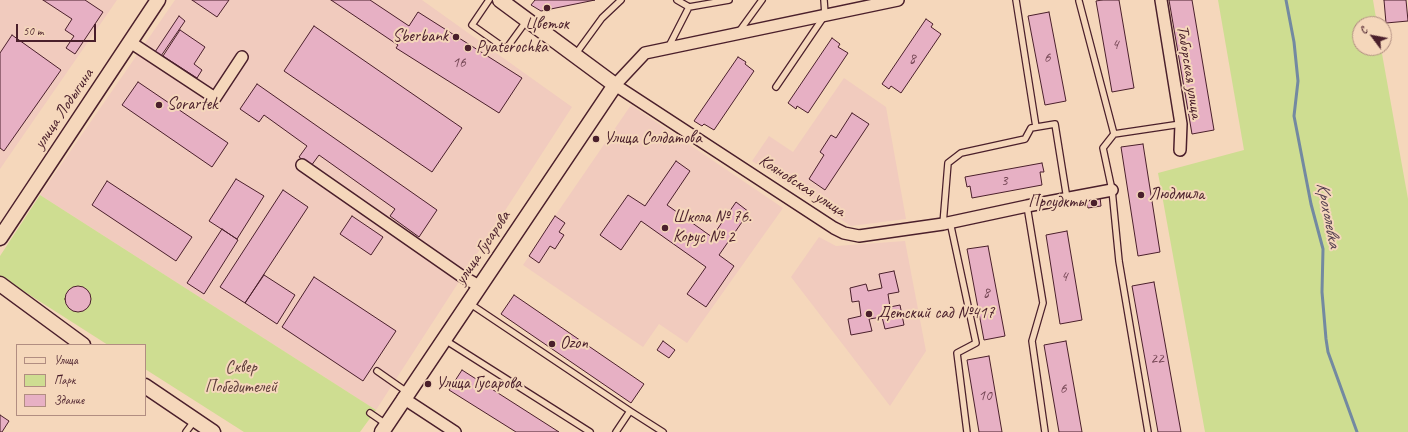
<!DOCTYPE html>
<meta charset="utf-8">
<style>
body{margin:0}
#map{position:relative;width:1408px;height:432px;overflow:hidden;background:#f5d7bb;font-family:Caveat,sans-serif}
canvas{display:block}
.legend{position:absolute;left:16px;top:344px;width:130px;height:72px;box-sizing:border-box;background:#f5d7bb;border:1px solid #b18d81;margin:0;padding:5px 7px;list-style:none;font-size:12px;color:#4a1f2b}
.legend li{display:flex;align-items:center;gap:8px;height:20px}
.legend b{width:20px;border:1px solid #b18d81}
.north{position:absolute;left:1352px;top:16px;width:40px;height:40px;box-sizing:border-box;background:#f5d7bb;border:1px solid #b18d81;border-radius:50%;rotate:302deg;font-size:11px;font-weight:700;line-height:16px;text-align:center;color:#4a1f2b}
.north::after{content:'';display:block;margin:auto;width:14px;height:18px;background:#4a1f2b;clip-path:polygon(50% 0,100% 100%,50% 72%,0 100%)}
.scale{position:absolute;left:16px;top:24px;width:80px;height:18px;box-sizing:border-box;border:2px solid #4a1f2b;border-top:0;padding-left:5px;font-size:12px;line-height:14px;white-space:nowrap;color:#4a1f2b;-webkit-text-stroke:3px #f5d7bb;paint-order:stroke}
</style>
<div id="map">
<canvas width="1408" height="432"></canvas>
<ul class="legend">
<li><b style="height:5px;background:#f5d7bb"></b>Улица</li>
<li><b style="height:11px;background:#cedd91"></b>Парк</li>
<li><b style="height:11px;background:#e7b0c4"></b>Здание</li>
</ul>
<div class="north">С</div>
<div class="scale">50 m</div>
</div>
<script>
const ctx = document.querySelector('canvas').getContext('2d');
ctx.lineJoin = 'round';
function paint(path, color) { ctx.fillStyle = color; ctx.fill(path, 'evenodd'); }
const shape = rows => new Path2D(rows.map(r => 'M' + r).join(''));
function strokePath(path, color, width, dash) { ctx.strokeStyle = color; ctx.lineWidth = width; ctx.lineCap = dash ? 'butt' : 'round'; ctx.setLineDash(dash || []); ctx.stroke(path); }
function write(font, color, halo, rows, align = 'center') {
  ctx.font = font + ' Caveat,sans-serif'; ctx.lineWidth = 4; ctx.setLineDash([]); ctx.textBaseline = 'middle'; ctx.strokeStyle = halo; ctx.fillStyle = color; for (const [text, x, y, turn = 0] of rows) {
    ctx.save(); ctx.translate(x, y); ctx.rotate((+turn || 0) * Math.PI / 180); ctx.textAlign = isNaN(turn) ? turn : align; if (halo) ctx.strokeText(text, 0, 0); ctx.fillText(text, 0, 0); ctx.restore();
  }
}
paint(shape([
 [0,0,117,0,0,169],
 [175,0,422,0,572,107,376,410,40,195],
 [844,78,886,107,906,219,851,226,752,161,769,136,793,152],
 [631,105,783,208,687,343,659,324,643,347,523,265,529,256,539,263,550,246,555,249,564,235,559,232,565,223,555,216],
 [819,237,836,246,905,241,926,351,890,406,791,277]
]), '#f1cbbe');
paint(shape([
 [1218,0,1373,0,1377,24,1360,24,1360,48,1381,48,1408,199,1408,432,1205,432,1158,173,1244,150],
 [40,195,376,410,360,432,244,432,145,369,145,345,108,345,0,276,0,256]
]), '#cedd91');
strokePath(shape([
 [1286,0,1294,42,1298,81,1294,116,1311,204,1323,249,1322,292,1326,339,1328,352,1357,432]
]), '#7389a1', 3);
const building = shape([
 [43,0,85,0,103,12,75,54,66,48,74,36,65,30,72,19,43,0],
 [192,0,229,0,217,17,192,0],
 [331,0,370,0,409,26,418,12,522,78,499,113,396,48,398,45,331,0],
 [535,0,595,0,541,11,531,5,535,0],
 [1102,0,1119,0,1134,88,1112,92,1096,1,1102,0],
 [1169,0,1192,0,1214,130,1192,134,1169,0],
 [1384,0,1406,0,1408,21,1386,23,1384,0],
 [1049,12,1066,101,1045,105,1028,16,1049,12],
 [179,16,185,21,161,56,155,52,179,16],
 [926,19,933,24,931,27,941,34,901,93,891,86,889,89,882,84,926,19],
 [314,26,462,128,432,172,284,71,314,26],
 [180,30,205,47,194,64,202,70,197,78,163,56,180,30],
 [12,35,61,70,4,151,0,148,0,53,12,35],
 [832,38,840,44,838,47,848,53,808,113,797,106,796,109,788,103,832,38],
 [738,57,746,62,745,64,754,71,714,130,704,124,702,126,694,121,738,57],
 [138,82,228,143,212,167,122,105,138,82],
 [257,84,437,210,419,237,390,216,395,209,319,155,311,166,299,157,307,146,264,115,259,122,240,109,257,84],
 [852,113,869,124,825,190,809,179,824,155,820,152,831,135,836,138,852,113],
 [1143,144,1160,252,1138,256,1121,147,1143,144],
 [676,161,690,171,667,205,712,237,736,202,749,212,719,255,734,266,706,307,687,294,706,267,641,221,621,250,600,235,628,195,645,206,676,161],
 [1042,163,1044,172,1040,172,1042,185,972,198,970,186,967,187,965,177,1042,163],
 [236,179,264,196,237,239,209,221,236,179],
 [107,181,192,237,176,261,92,205,107,181],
 [283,190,308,207,245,303,220,287,283,190],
 [1100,197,1101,206,1088,208,1086,200,1100,197],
 [352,216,383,237,371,255,340,234,352,216],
 [555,216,565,223,559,232,564,235,555,249,550,246,539,263,529,256,555,216],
 [222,229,238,240,204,294,187,283,222,229],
 [1067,231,1082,320,1060,324,1046,235,1067,231],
 [988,246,1005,336,984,340,967,249,988,246],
 [894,271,899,292,888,294,890,307,900,305,904,325,885,329,882,317,869,319,872,331,851,335,848,319,861,316,859,301,852,302,850,288,866,284,868,291,882,288,879,274,894,271],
 [264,275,295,295,277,324,245,303,264,275],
 [314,277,396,331,363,381,282,327,314,277],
 [1154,282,1181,432,1158,432,1132,286,1154,282],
 '65 299a13 13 0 1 1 26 0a13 13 0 1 1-26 0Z',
 [514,295,644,384,631,403,501,314,514,295],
 [663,341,675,350,669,358,657,350,663,341],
 [1066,341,1082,432,1059,432,1044,345,1066,341],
 [989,356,1002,432,979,432,967,360,989,356],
 [462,370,559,432,516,432,449,390,462,370],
 [0,415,9,421,2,432,0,432,0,415]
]);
paint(building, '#e7b0c4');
strokePath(building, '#4a1f2b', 1);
const service = shape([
 [489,0,472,25,506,49,527,20],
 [1016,0,1036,127],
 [1079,1,1114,134,1103,148,1112,190,1119,261,1148,432],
 [689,7,729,0],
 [738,33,762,0],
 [668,48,689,7,677,0],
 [575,55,602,18,621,0],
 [776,87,825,15,824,0],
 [1114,134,1181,124],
 [1027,206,1043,303,1032,341,1045,432],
 [950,222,976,343,957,353,967,432],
 [943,224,948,163,961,153,1025,139,1031,128,1055,124,1067,199],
 [469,303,630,411,616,432],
 [445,340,590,432],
 [377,371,407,392],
 [630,411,663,432],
 [370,413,386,424],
 [186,432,195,420]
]);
const minor = shape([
 [898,0,645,53,615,85,834,228,844,233,859,236,943,224,1027,206,1112,190],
 [1161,0,1181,124,1180,150],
 [130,42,215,98,242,57],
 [302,165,460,275,479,286],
 [403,398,455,432]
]);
const tertiary = shape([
 [0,238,158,0],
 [0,284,83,345],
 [145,386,213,432],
 [382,432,615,85,500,0]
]);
strokePath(service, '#4a1f2b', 8);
strokePath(minor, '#4a1f2b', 14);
strokePath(tertiary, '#4a1f2b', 17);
strokePath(service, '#f5d7bb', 5.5);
strokePath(minor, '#f5d7bb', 11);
strokePath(tertiary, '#f5d7bb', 14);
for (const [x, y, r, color] of [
 [547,8,4,"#4a1f2b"],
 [456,37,4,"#4a1f2b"],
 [468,48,4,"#4a1f2b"],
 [159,105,4,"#4a1f2b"],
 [596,139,4,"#4a1f2b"],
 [1141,195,4,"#4a1f2b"],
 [1094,203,4,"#4a1f2b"],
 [665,228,4,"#4a1f2b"],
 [869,314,4,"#4a1f2b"],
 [552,344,4,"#4a1f2b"],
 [428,384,4,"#4a1f2b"]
]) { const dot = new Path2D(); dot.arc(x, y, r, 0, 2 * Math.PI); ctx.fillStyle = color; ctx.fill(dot); strokePath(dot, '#f5d7bb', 1.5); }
write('15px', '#714351', null, [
 ["4",1115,45],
 ["6",1047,58],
 ["8",912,59],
 ["16",459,63],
 ["3",1004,181],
 ["4",1064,277],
 ["8",986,293],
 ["22",1157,359],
 ["6",1063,389],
 ["10",985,396]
]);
write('17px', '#4a1f2b', '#f5d7bb', [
 ["Цветок",547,25,"center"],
 ["Sberbank",448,37,"right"],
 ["Pyaterochka",476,48],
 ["Sorartek",167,105],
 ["Улица Солдатова",604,139],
 ["Людмила",1149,195],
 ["Проудкты",1086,203,"right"],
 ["Школа № 76.",673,218],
 ["Корус № 2",673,238],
 ["Детский сад №417",877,314],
 ["Ozon",560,344],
 ["Улица Гусарова",436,384]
], 'left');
write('17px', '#4a1f2b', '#f5d7bb', [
 ["Таборская улица",1189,72,81],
 ["улица Лодыгина",64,109,-56],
 ["Кояновская улица",802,186,33],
 ["улица Гусарова",483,248,-56]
]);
write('17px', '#5e3c3a', '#f5d7bb', [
 ["Сквер",241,368],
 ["Победителей",241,388]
]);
write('italic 18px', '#584252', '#f5d7bb', [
 ["Крохолевка",1328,215,79]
]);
</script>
